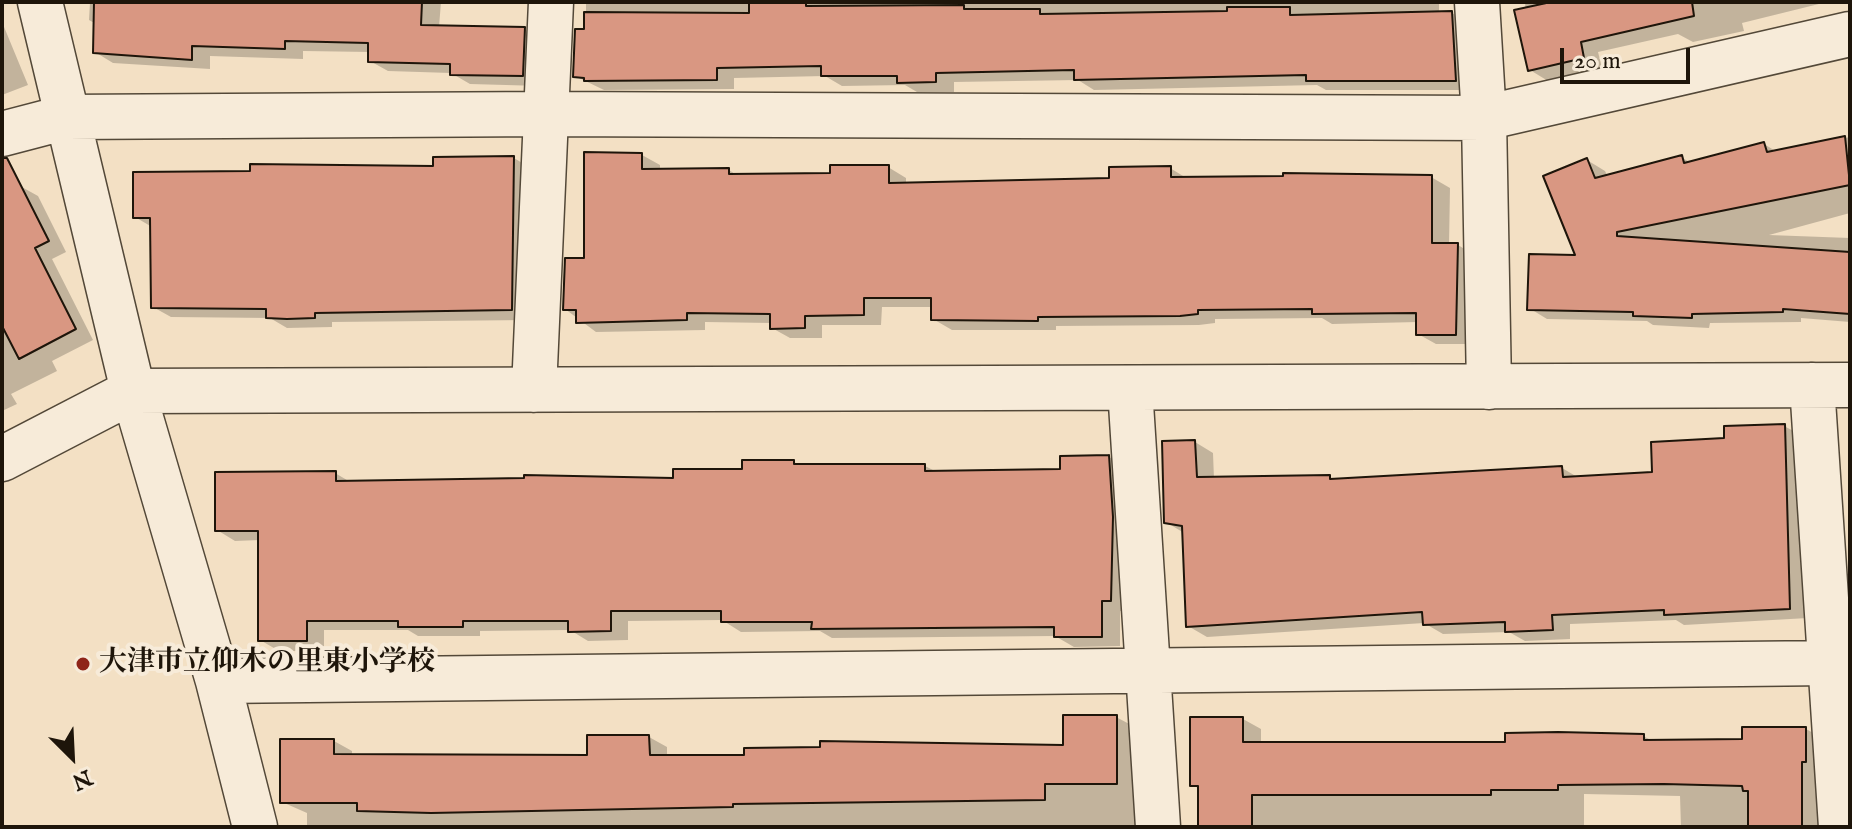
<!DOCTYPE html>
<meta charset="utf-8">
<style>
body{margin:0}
#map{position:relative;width:1852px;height:829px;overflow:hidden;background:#f3e0c4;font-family:"IM FELL English",serif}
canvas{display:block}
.frame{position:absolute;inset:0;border:4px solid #1e150a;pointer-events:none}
.north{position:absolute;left:32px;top:717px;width:80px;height:80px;-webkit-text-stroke:6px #f7ebd9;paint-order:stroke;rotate:156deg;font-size:22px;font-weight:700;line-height:32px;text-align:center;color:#1e150a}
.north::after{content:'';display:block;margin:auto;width:28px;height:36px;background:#1e150a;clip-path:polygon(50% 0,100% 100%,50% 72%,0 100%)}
.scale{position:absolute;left:1560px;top:48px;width:130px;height:36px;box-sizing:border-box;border:4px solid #1e150a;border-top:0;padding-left:10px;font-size:24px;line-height:28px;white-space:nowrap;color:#1e150a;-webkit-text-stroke:6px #f7ebd9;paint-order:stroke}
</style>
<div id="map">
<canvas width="1852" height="829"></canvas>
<div class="frame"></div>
<div class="north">N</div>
<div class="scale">20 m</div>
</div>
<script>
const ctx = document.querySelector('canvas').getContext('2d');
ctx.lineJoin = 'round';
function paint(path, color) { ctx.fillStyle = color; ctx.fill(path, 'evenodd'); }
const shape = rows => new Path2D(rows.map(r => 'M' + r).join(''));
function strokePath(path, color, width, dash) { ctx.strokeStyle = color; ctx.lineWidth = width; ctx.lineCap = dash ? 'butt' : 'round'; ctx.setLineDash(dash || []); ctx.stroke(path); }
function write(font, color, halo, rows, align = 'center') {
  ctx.font = font + ' "IM FELL English","Noto Serif JP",serif'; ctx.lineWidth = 8; ctx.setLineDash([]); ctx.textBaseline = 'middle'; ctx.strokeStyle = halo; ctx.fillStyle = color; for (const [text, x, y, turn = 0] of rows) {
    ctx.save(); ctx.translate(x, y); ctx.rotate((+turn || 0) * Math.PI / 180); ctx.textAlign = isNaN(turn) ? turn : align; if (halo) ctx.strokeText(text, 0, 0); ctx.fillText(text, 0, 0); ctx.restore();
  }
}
paint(shape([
 [90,2,441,2,439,27,524,29,543,40,541,86,470,84,451,73,388,71,370,61,370,52,303,51,303,59,210,56,210,69,113,63,95,52,96,24,89,20],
 [586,2,1439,2,1439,13,1452,13,1470,23,1473,90,1326,90,1317,85,1094,90,1078,80,954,82,954,92,917,92,905,85,842,86,825,76,734,78,734,89,604,90,575,76,586,31],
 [1525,2,1827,2,1742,23,1744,31,1693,42,1678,34,1598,52,1602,68,1548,81,1530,70],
 [2,22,28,85,2,95],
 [1850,137,1850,213,1769,235,1850,238,1850,322,1801,318,1801,322,1710,323,1709,328,1653,325,1647,321,1547,319,1529,308,1578,257,1587,160,1605,171,1608,177,1682,158,1692,163,1764,144,1777,152],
 [642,155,660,165,660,171,729,170,738,176,832,175,888,167,906,178,906,185,1111,180,1170,168,1188,179,1431,177,1450,188,1449,245,1458,245,1476,256,1474,344,1436,344,1418,334,1418,322,1332,324,1322,318,1215,319,1215,323,1199,325,1056,326,1056,330,952,330,933,319,933,307,882,307,881,325,822,325,822,338,790,338,772,328,772,323,705,322,705,330,596,332,565,309,586,260],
 [514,158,532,169,530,320,332,322,332,327,287,328,270,318,171,317,153,307,152,227,135,217,435,168],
 [20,186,38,196,66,252,52,259,93,340,52,361,57,371,11,394,17,404,2,411,2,195],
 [1784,426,1803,436,1808,618,1684,625,1676,620,1570,624,1570,639,1525,641,1509,632,1443,634,1424,623,1207,637,1188,626,1184,533,1166,522,1195,442,1213,453,1214,479,1329,477,1335,481,1562,468,1579,478,1654,474,1727,440],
 [1109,457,1127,468,1128,611,1120,611,1120,646,1074,647,1055,636,832,638,820,631,741,632,722,620,628,621,628,640,588,641,570,630,480,631,480,636,418,636,408,630,324,630,324,651,279,651,260,640,260,540,235,541,217,530,335,473,352,483,675,480,794,462,801,466,925,466,937,472,1062,471],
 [1116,717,1135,727,1135,827,307,827,307,813,282,802,334,741,352,751,352,756,589,757,649,737,667,747,667,757,746,757,1065,747],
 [1243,719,1261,729,1261,744,1507,744,1643,736,1653,741,1744,741,1806,729,1824,739,1819,827,1681,827,1680,796,1584,794,1584,827,1200,827,1200,789,1192,785]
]), '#0003');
const building = shape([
 [94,2,422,2,421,25,525,27,523,76,450,75,450,64,368,62,368,43,285,41,285,49,192,46,192,60,93,53,94,2],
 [749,2,806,2,806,6,964,5,964,9,1040,9,1040,14,1227,11,1227,7,1290,7,1290,15,1452,11,1456,81,1306,81,1306,75,1074,80,1074,70,936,73,936,82,897,83,897,76,821,76,821,66,717,68,717,80,584,81,584,78,573,77,575,29,584,29,584,12,749,13,749,2],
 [1551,2,1692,2,1694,16,1581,42,1584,58,1528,71,1514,10,1551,2],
 [1845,136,1850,185,1617,232,1617,236,1850,252,1850,314,1783,309,1783,312,1692,314,1692,318,1633,316,1633,312,1527,310,1529,254,1575,255,1543,176,1587,158,1595,178,1682,155,1684,163,1764,142,1767,152,1845,136],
 [584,152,642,153,642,169,729,168,729,174,830,173,830,165,889,165,889,183,1109,178,1109,167,1171,166,1171,177,1283,176,1283,173,1432,175,1432,243,1458,243,1456,335,1416,335,1416,313,1312,314,1312,309,1198,310,1198,314,1180,316,1038,317,1038,321,931,320,931,298,864,298,864,315,805,316,805,328,770,329,770,314,687,313,687,320,576,323,576,310,563,310,565,258,584,258,584,152],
 [514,156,512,310,315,313,315,318,287,319,266,318,266,309,151,308,150,218,133,218,133,172,250,171,250,164,433,166,433,157,514,156],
 [2,158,7,158,49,241,35,248,76,329,19,359,2,326,2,158],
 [1785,424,1790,609,1664,615,1664,610,1552,615,1553,630,1505,632,1505,622,1423,625,1422,612,1186,627,1182,526,1164,523,1162,441,1195,440,1197,477,1330,475,1330,479,1562,466,1563,477,1652,472,1651,442,1724,438,1724,426,1785,424],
 [1109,455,1113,517,1111,601,1102,601,1102,637,1054,637,1054,627,811,629,812,622,721,622,721,611,611,611,611,631,568,632,568,621,463,621,463,627,398,627,398,621,307,621,307,641,258,641,258,531,215,531,215,472,336,471,336,481,524,478,524,475,673,478,673,469,742,469,742,460,794,460,794,464,925,464,925,471,1060,469,1060,456,1109,455],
 [1063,715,1117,715,1117,784,1045,784,1045,800,733,804,733,807,431,813,357,811,357,803,280,803,280,739,334,739,334,754,587,755,587,735,649,735,650,755,744,755,744,748,820,747,820,741,1063,745,1063,715],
 [1190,717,1243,717,1243,742,1505,742,1505,733,1558,732,1644,734,1644,740,1742,739,1742,727,1806,727,1806,762,1802,762,1802,827,1748,827,1748,791,1743,791,1742,786,1664,784,1558,785,1558,790,1491,790,1491,795,1252,795,1252,827,1198,827,1198,786,1190,786,1190,717]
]);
paint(building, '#d99782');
strokePath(building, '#1e150a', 2);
const street = shape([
 [40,2,133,391,218,681,255,827],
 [1477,2,1484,118,1489,387],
 [2,134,67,117,546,114,1484,118,1850,34],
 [1812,385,1841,827],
 [1130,388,1158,827],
 [534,390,551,2],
 [2,459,133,391,1850,385],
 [218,681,1830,663]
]);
strokePath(street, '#534838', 47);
strokePath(street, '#f7ebd9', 44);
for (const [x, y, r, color] of [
 [83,664,8,"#8f2418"]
]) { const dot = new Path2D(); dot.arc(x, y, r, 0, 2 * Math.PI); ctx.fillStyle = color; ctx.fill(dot); strokePath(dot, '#f7ebd9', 3); }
write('bold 28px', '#1e150a', '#f7ebd9', [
 ["大津市立仰木の里東小学校",99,664]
], 'left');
</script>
